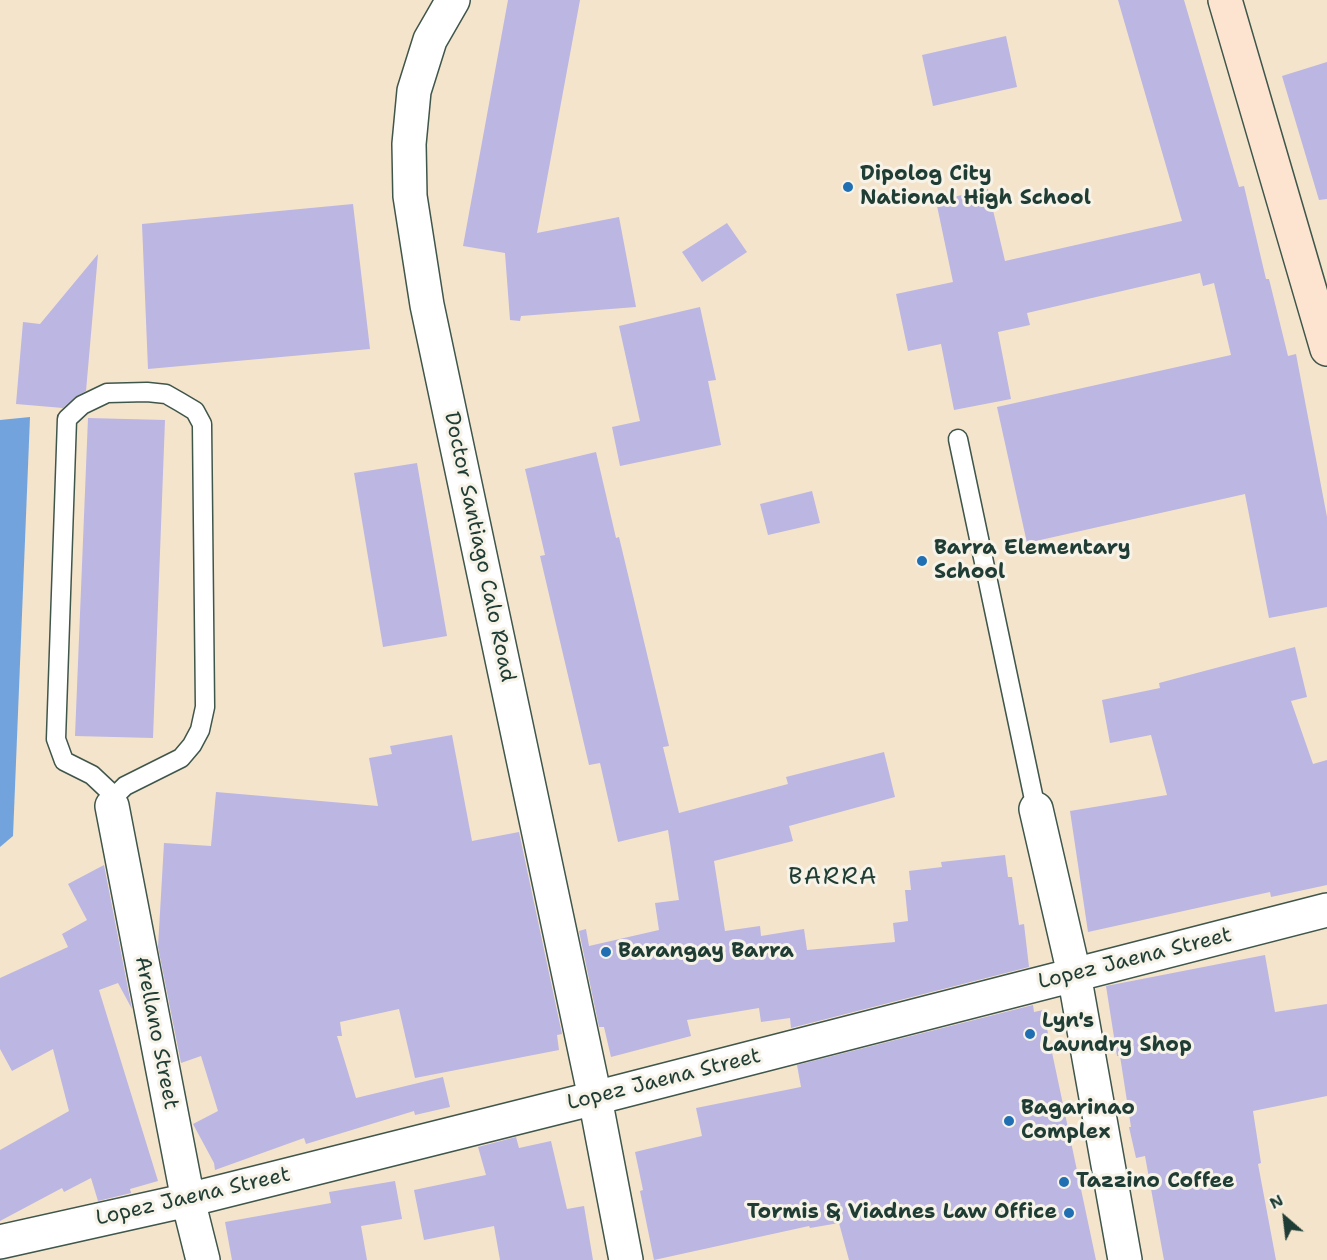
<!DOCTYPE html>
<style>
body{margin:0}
#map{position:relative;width:1327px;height:1260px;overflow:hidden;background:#f4e4cc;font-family:"Shantell Sans",sans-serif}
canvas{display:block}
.north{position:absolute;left:1255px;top:1188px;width:60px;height:60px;-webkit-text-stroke:4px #f7f3e8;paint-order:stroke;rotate:332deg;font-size:16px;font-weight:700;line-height:24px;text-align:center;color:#1f3d34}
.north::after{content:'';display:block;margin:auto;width:21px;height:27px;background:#1f3d34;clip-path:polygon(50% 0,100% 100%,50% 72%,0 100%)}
</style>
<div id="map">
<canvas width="1327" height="1260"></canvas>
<div class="north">N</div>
</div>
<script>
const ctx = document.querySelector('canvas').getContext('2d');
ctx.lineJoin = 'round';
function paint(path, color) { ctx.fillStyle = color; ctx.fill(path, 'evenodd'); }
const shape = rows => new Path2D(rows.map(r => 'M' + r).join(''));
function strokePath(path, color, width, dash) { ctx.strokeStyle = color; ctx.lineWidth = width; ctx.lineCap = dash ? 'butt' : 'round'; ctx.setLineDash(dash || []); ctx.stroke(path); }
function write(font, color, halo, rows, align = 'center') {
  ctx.font = font + ' "Shantell Sans",sans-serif'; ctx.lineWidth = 6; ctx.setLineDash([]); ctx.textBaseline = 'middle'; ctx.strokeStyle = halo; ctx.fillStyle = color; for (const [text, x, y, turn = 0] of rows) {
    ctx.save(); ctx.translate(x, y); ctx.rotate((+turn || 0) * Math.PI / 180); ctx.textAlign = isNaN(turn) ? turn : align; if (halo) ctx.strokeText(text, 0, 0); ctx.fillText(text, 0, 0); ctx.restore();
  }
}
paint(shape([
 [30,417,13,836,0,847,0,420]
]), '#73a3dd');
paint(shape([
 [508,0,580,0,537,233,619,217,636,307,521,316,520,321,510,320,505,253,463,246],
 [1118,0,1184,0,1239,187,1244,186,1266,279,1269,279,1288,356,1296,354,1327,517,1327,607,1269,618,1245,494,1027,543,997,407,1231,355,1214,283,1203,286,1200,273,1027,313,1030,325,998,332,1011,399,954,410,941,344,908,351,896,294,953,282,936,201,988,189,1005,261,1182,221],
 [1006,36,1017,87,933,106,922,55],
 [1327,62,1327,199,1319,200,1282,76],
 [353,204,370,349,148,369,142,224],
 [727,223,747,252,702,282,682,252],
 [98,254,86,391,75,397,63,408,16,404,23,322,40,324],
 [700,307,716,380,708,381,721,445,620,466,612,427,640,421,619,326],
 [88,418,165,420,153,738,75,736],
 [596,452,616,538,619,537,669,746,663,747,679,813,788,784,786,777,884,752,895,797,789,826,793,841,714,861,725,931,760,926,761,936,804,929,807,950,895,942,893,923,908,921,905,890,911,890,909,871,942,867,941,862,1005,855,1008,877,1012,877,1019,925,1024,924,1029,967,791,1028,790,1018,761,1022,759,1008,687,1020,691,1036,611,1057,604,1027,599,1027,579,931,586,929,589,946,659,930,655,903,679,900,668,830,618,842,600,763,589,765,540,556,545,555,525,469],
 [417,463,447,636,383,647,354,473],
 [812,491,820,523,768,535,760,504],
 [1295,647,1307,697,1291,701,1313,764,1327,760,1327,885,1271,897,1270,892,1088,932,1070,811,1167,795,1151,735,1110,743,1102,700,1160,688,1159,683],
 [452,735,472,841,519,832,562,1034,557,1035,559,1050,415,1078,399,1009,340,1022,342,1036,337,1036,356,1098,443,1077,450,1107,415,1115,414,1111,306,1144,304,1138,215,1170,214,1163,193,1124,218,1111,201,1056,181,1063,158,947,164,843,211,846,216,792,378,806,369,758,392,754,390,746],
 [104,865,132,1009,118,983,99,990,158,1181,130,1189,131,1193,98,1201,91,1178,64,1192,62,1188,0,1221,0,1150,69,1111,53,1049,12,1071,0,1049,0,978,68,947,62,934,87,920,68,884],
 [1265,955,1275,1012,1327,1004,1327,1096,1253,1111,1261,1163,1258,1164,1276,1260,1164,1260,1145,1156,1136,1158,1129,1127,1131,1127,1120,1056,1117,1056,1106,986],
 [1033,1005,1034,1012,1043,1010,1096,1260,849,1260,839,1223,810,1228,809,1226,654,1260,640,1191,643,1190,635,1152,702,1136,696,1108,801,1087,797,1065],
 [516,1137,519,1148,551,1141,567,1209,584,1206,593,1260,500,1260,494,1226,424,1240,414,1190,486,1175,478,1147],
 [395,1181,402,1219,361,1226,367,1260,232,1260,225,1222,331,1203,329,1192]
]), '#bcb6e2');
const service = shape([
 [147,392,166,394,180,402,195,411,202,424,205,707,200,730,192,745,181,758,125,786,116,795,112,806,109,791,92,775,64,761,56,739,67,419,82,405,107,393,147,392],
 [958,439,1036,809]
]);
const minor = shape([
 [453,0,430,40,414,91,409,144,410,196,427,305,595,1098,626,1260],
 [112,806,188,1200,203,1260],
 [1036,809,1074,974,1125,1260],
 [0,1242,188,1200,595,1098,1327,910]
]);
const secondary = shape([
 [1225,0,1327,349]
]);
strokePath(service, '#3f564b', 21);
strokePath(minor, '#3f564b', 36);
strokePath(secondary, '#3f564b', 36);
strokePath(service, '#fff', 18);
strokePath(minor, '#fff', 33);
strokePath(secondary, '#fde4d0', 33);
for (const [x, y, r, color] of [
 [848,187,6,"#1f6fb2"],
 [922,561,6,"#1f6fb2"],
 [606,952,6,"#1f6fb2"],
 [1030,1034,6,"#1f6fb2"],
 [1009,1121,6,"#1f6fb2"],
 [1064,1182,6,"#1f6fb2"],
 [1069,1213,6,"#1f6fb2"]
]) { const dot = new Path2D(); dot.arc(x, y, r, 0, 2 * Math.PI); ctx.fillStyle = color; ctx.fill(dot); strokePath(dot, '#f7f3e8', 2); }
write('bold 21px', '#1f3d34', '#f7f3e8', [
 ["Dipolog City",860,175],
 ["National High School",860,199],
 ["Barra Elementary",934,549],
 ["School",934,573],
 ["Barangay Barra",618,952],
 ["Lyn's",1042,1022],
 ["Laundry Shop",1042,1046],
 ["Bagarinao",1021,1109],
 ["Complex",1021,1133],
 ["Tazzino Coffee",1076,1182],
 ["Tormis & Viadnes Law Office",1057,1213,"right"]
], 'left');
write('21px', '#1f3d34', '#f7f3e8', [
 ["Doctor Santiago Calo Road",479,547,78],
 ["Lopez Jaena Street",1135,959,-14],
 ["Arellano Street",156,1033,79],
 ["Lopez Jaena Street",664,1080,-14],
 ["Lopez Jaena Street",193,1197,-13]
]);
ctx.letterSpacing = '1.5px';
write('24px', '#1f3d34', '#f7f3e8', [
 ["BARRA",833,878]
]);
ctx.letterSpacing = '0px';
</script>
